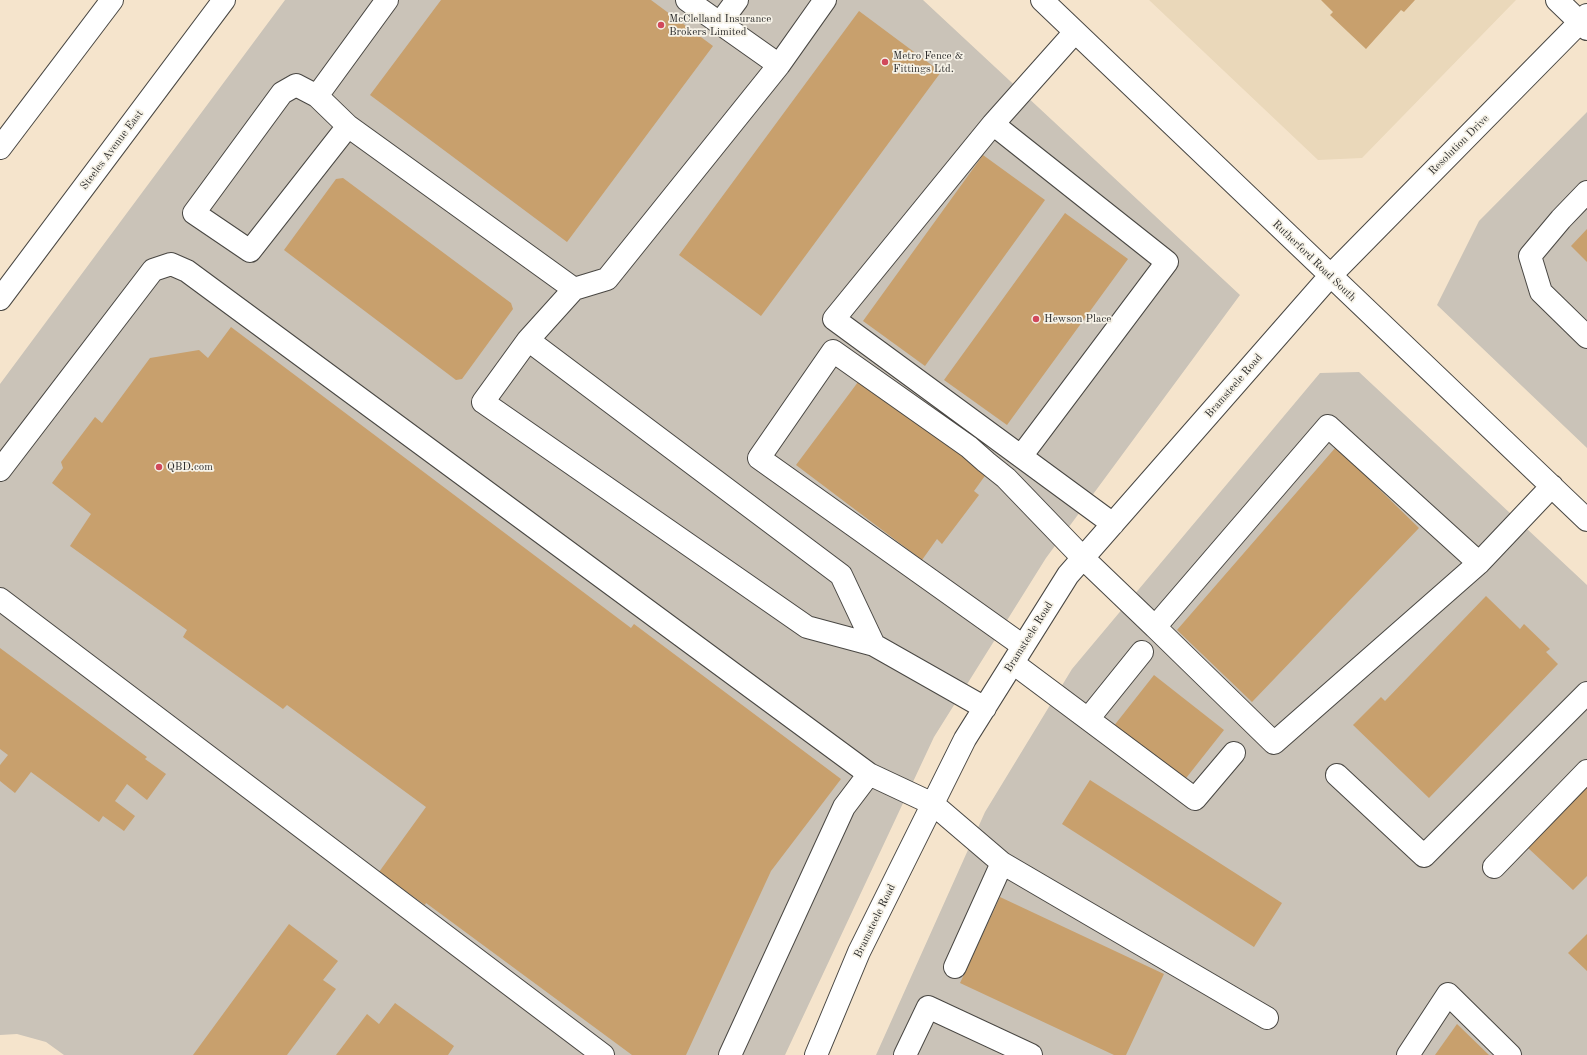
<!DOCTYPE html>
<style>
body{margin:0}
canvas{display:block;background:#f5e4cc}
</style>
<canvas width="1587" height="1055"></canvas>
<script>
const ctx = document.querySelector('canvas').getContext('2d');
ctx.lineJoin = 'round';
function paint(path, color) { ctx.fillStyle = color; ctx.fill(path, 'evenodd'); }
const shape = rows => new Path2D(rows.map(r => 'M' + r).join(''));
function strokePath(path, color, width, dash) { ctx.strokeStyle = color; ctx.lineWidth = width; ctx.lineCap = dash ? 'butt' : 'round'; ctx.setLineDash(dash || []); ctx.stroke(path); }
function write(font, color, halo, rows, align = 'center') {
  ctx.font = font + ' "Old Standard TT",serif'; ctx.lineWidth = 3.5; ctx.setLineDash([]); ctx.textBaseline = 'middle'; ctx.strokeStyle = halo; ctx.fillStyle = color; for (const [text, x, y, turn = 0] of rows) {
    ctx.save(); ctx.translate(x, y); ctx.rotate((+turn || 0) * Math.PI / 180); ctx.textAlign = isNaN(turn) ? turn : align; if (halo) ctx.strokeText(text, 0, 0); ctx.fillText(text, 0, 0); ctx.restore();
  }
}
paint(shape([
 [1149,0,1516,0,1362,158,1318,160]
]), '#ead8ba');
paint(shape([
 [285,0,923,0,1240,295,1046,558,934,737,785,1055,64,1055,46,1042,17,1034,0,1035,0,384],
 [1587,112,1587,448,1437,305,1479,221],
 [1359,372,1587,585,1587,1055,876,1055,985,812,1072,669,1320,373]
]), '#cac3b8');
paint(shape([
 [441,0,651,0,713,46,567,242,370,95],
 [1321,0,1415,0,1404,12,1401,10,1366,49,1330,15,1333,12],
 [859,11,941,72,761,316,679,255],
 [983,155,1045,200,925,366,863,321],
 [343,178,511,303,513,309,462,379,456,380,284,250,336,179],
 [1065,213,1128,259,1007,425,944,380],
 [1587,229,1587,262,1571,246],
 [231,327,631,628,634,624,841,779,771,871,686,1055,632,1055,426,903,425,905,379,872,426,807,287,705,283,709,183,637,187,630,70,546,91,514,52,483,63,468,61,462,95,417,102,423,150,358,199,350,208,358],
 [861,378,987,473,974,491,979,495,942,544,937,539,922,560,796,465],
 [1336,447,1419,528,1252,702,1177,630],
 [1486,596,1520,629,1524,624,1550,649,1546,652,1558,664,1429,798,1353,725,1381,697,1385,701],
 [0,648,147,757,145,759,166,774,147,800,127,784,115,801,135,816,124,831,103,816,99,822,31,772,15,793,0,781,0,765,8,755,0,749],
 [1154,675,1224,730,1183,782,1113,727],
 [1090,780,1282,903,1254,947,1062,824],
 [1587,783,1587,876,1573,890,1527,847],
 [1000,897,1164,974,1126,1055,1114,1055,960,983],
 [289,924,338,961,323,980,336,989,287,1055,193,1055],
 [1587,934,1587,971,1568,953],
 [395,1003,454,1046,448,1055,336,1055,367,1014,379,1024],
 [1457,1024,1489,1055,1435,1055]
]), '#c8a06d');
const minor = shape([
 [687,0,779,65],
 [1042,0,1587,520],
 [1557,0,1587,29],
 [720,23,737,0],
 [1075,32,993,124,834,319,1113,524],
 [317,96,348,126,574,289,607,279,779,65,825,0],
 [993,124,1167,262,1022,455],
 [348,126,250,251,194,213,282,93,296,85,317,96,387,0],
 [1587,192,1561,219,1530,256,1541,292,1587,337],
 [574,289,528,340,483,402,807,627,874,645,985,708],
 [528,340,841,575,874,645],
 [0,470,153,270,171,264,187,271,869,774,933,804,1002,863,1267,1018],
 [1479,563,1328,426,1155,627,1274,743,1479,563,1552,486],
 [0,599,603,1055],
 [1023,646,759,458,833,351,969,447,986,462,1006,478,1083,558,1155,627],
 [1013,663,1195,799,1234,753],
 [1088,719,1142,652],
 [1337,775,1424,856,1587,693],
 [1494,867,1587,771],
 [955,967,1002,863],
 [730,1055,844,807,869,774],
 [816,1055,859,952,965,739,1068,575,1330,276,1587,15],
 [905,1055,928,1007,1031,1055],
 [1408,1055,1448,994,1510,1055]
]);
const major = shape([
 [0,148,112,0],
 [0,299,224,0]
]);
strokePath(minor, '#494743', 24);
strokePath(major, '#494743', 24);
strokePath(minor, '#fff', 22);
strokePath(major, '#fff', 22);
for (const [x, y, r, color] of [
 [661,25,4,"#d1495b"],
 [885,62,4,"#d1495b"],
 [1036,319,4,"#d1495b"],
 [159,467,4,"#d1495b"]
]) { const dot = new Path2D(); dot.arc(x, y, r, 0, 2 * Math.PI); ctx.fillStyle = color; ctx.fill(dot); strokePath(dot, '#f7f3e8', 1.5); }
write('11px', '#2b2b2b', '#f7f3e8', [
 ["McClelland Insurance",669,19],
 ["Brokers Limited",669,32],
 ["Metro Fence &",893,56],
 ["Fittings Ltd.",893,69],
 ["Hewson Place",1044,319],
 ["QBD.com",167,467]
], 'left');
write('11px', '#2b2b2b', '#f7f3e8', [
 ["Resolution Drive",1459,145,-45],
 ["Steeles Avenue East",112,150,-53],
 ["Rutherford Road South",1314,261,44],
 ["Bramsteele Road",1234,386,-49],
 ["Bramsteele Road",1029,637,-58],
 ["Bramsteele Road",875,921,-64]
]);
</script>
